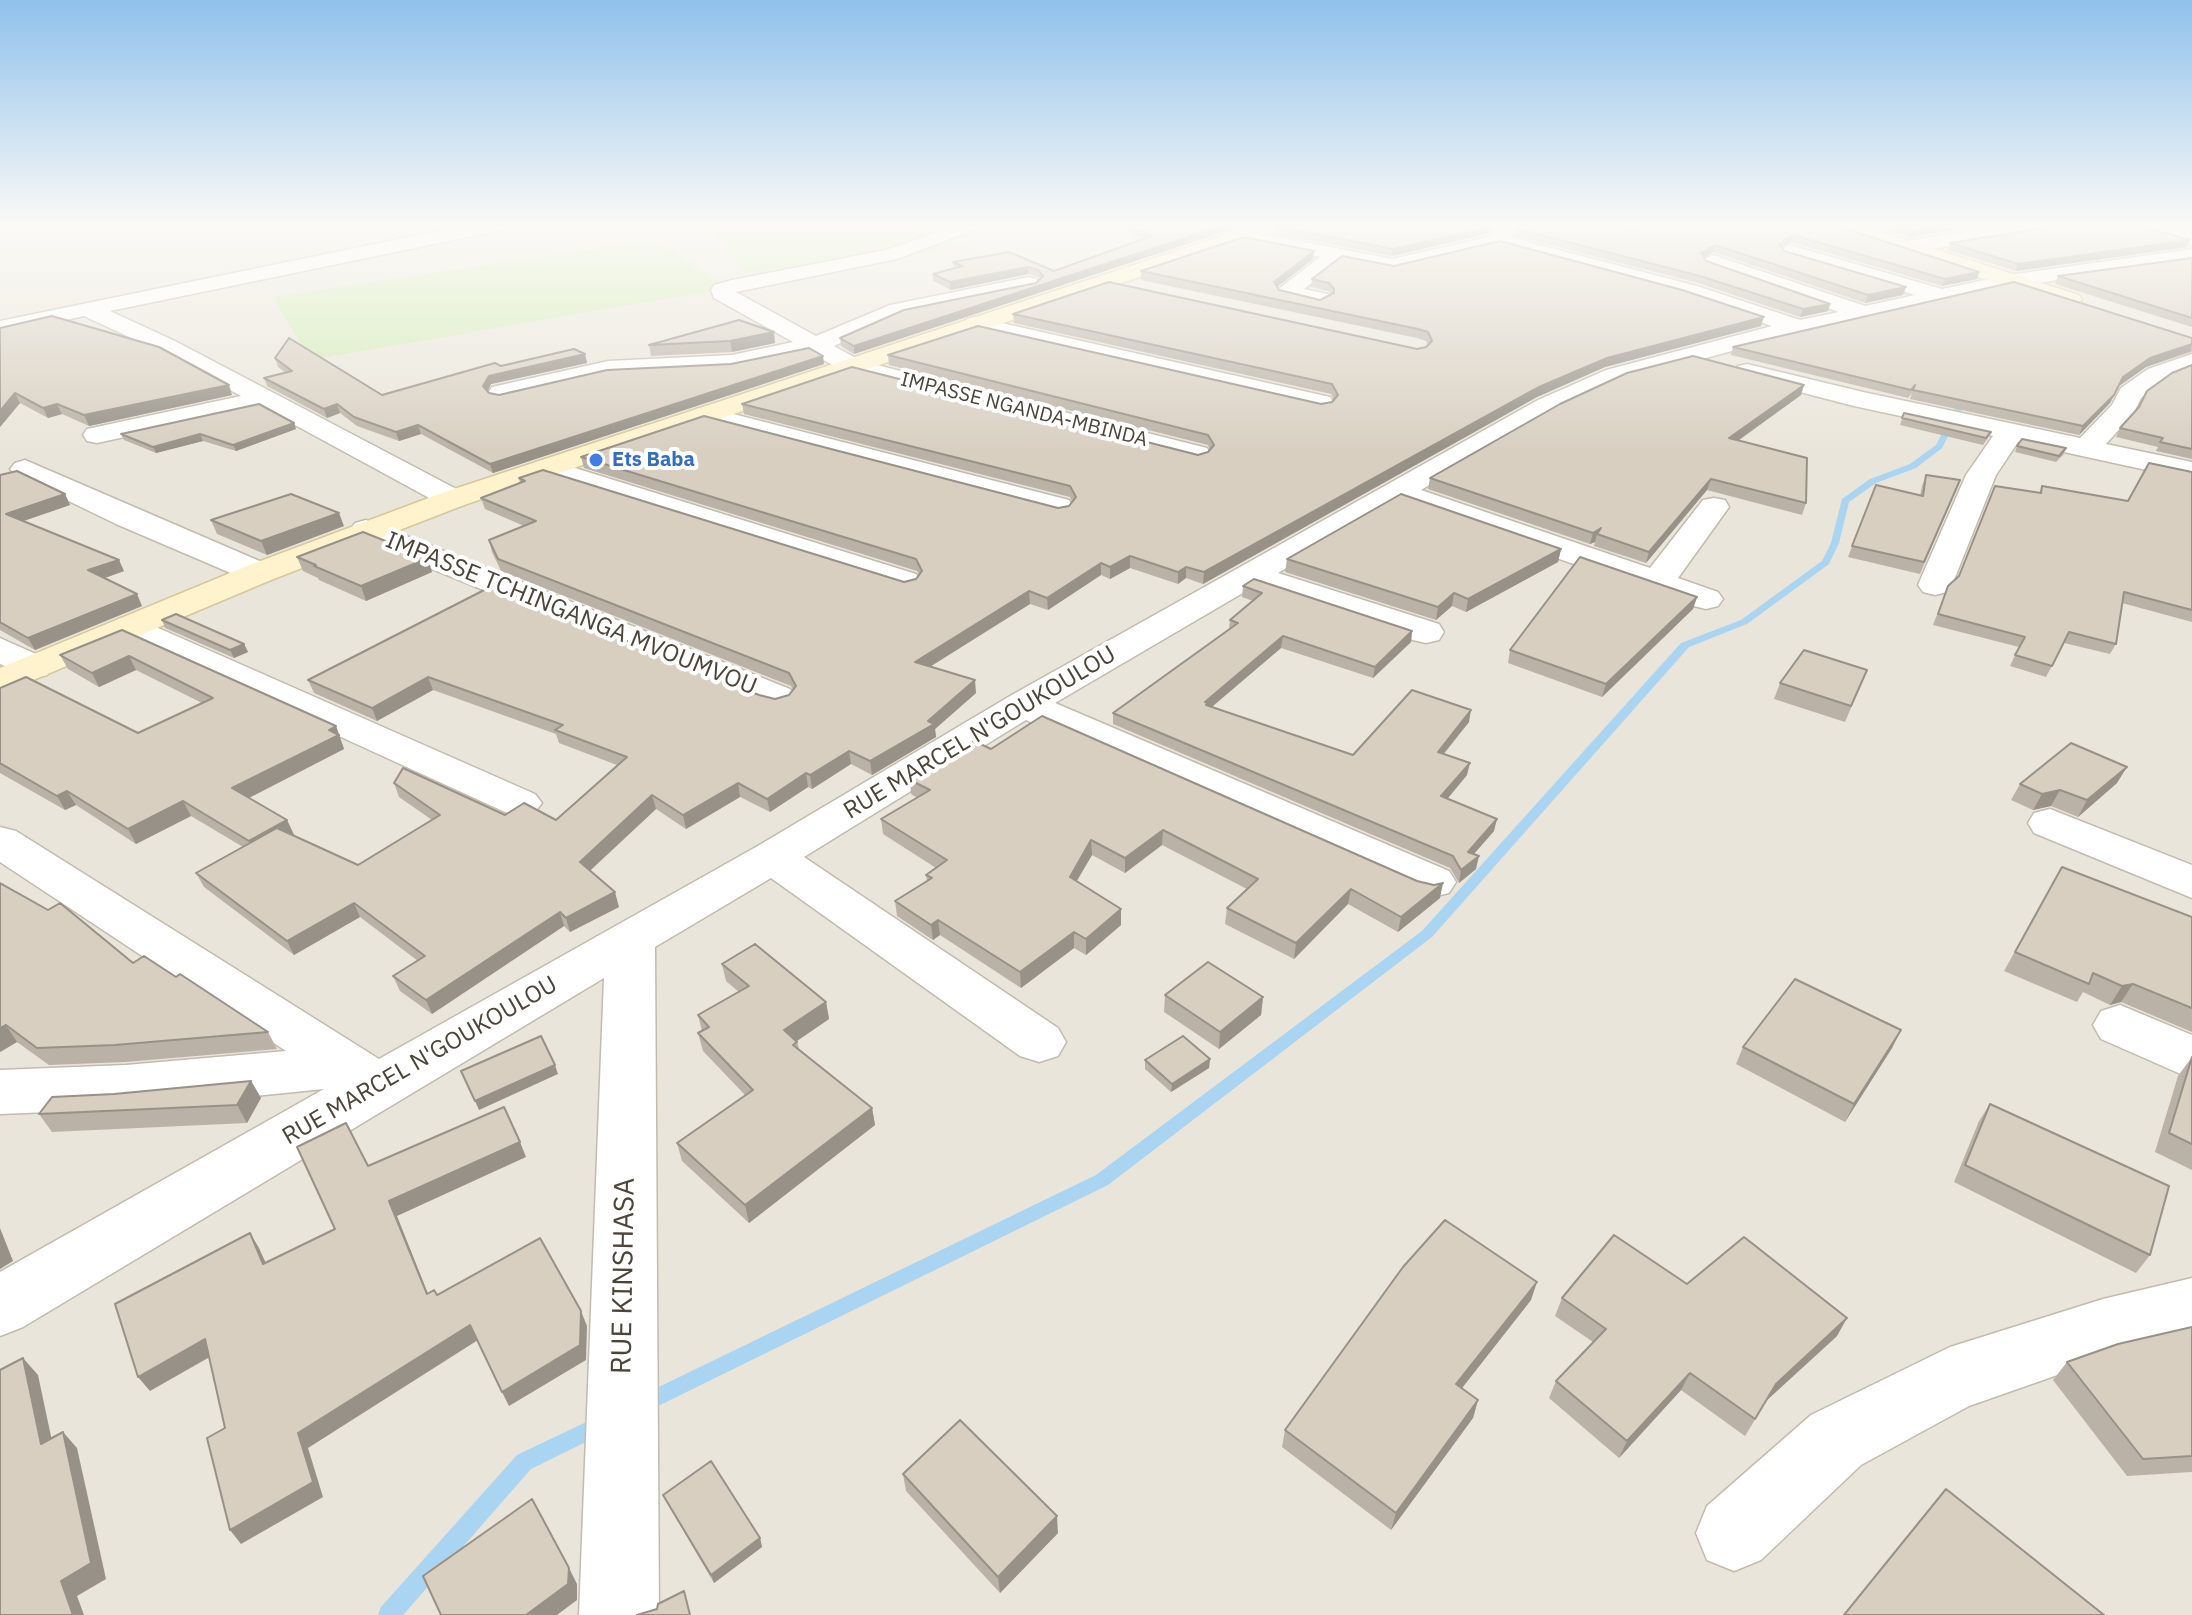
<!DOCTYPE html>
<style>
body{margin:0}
canvas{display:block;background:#f6f3ec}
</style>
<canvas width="2192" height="1615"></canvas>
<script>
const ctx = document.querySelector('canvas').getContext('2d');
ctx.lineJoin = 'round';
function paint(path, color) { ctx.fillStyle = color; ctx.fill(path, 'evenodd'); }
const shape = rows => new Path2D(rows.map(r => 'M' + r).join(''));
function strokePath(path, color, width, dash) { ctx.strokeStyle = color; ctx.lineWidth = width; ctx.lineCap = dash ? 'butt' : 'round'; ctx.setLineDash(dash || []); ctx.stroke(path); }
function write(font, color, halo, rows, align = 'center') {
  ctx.font = font + ' "IBM Plex Sans",sans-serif'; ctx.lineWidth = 8; ctx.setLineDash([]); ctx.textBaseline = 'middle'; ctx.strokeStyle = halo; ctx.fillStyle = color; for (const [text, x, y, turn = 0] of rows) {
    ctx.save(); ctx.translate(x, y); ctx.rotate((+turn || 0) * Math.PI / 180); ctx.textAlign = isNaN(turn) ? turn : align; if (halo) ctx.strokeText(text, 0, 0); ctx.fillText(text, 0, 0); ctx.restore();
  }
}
paint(shape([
 [0,224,2192,224,2192,1615,0,1615]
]), '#eae5da');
paint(shape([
 [708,224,934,224,966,249,745,273],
 [654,240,728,288,310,360,273,297]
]), '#d2eab5');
paint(shape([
 [0,224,17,224,0,228,0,224],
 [1962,394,1969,396,1942,448,1916,468,1876,483,1849,502,1839,543,1829,564,1747,624,1689,647,1432,937,1108,1185,650,1410,643,1413,636,1410,633,1404,636,1398,1096,1175,1422,931,1681,643,1741,620,1822,561,1831,543,1842,499,1870,479,1910,464,1936,445,1962,394],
 [601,1415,608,1417,611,1424,608,1431,531,1469,403,1615,378,1615,381,1607,517,1455,601,1415]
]), '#a9d4f2');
const street = shape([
 [472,224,511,224,502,230,110,311,175,341,464,493,468,499,464,505,453,508,442,505,262,407,97,443,87,441,83,435,87,429,241,396,159,351,84,316,0,335,0,321,472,224],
 [960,224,989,224,897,259,736,292,816,336,890,305,1029,277,1036,279,1040,283,1036,287,904,315,834,346,861,361,1207,448,1211,454,1207,460,1197,463,843,371,811,353,732,369,608,375,501,401,492,399,488,393,492,387,608,361,732,355,793,342,714,298,711,290,714,285,732,280,886,250,960,224],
 [1496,224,1514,224,1513,238,1697,286,1800,320,1839,312,1705,265,1702,261,1712,255,1719,257,1865,306,1915,295,1783,255,1780,251,1790,245,1942,289,2009,275,2192,249,2192,261,2009,287,1773,340,1624,380,1556,412,1421,490,1650,568,1703,500,1714,498,1725,500,1729,507,1678,578,1718,592,1723,599,1718,606,1706,609,1694,606,1399,503,1278,573,1439,624,1444,632,1439,640,1426,643,1413,640,1253,587,1055,703,1449,871,1456,882,1449,893,1432,897,1415,893,1026,720,804,857,1058,1028,1066,1042,1058,1056,1039,1062,1020,1056,771,878,655,947,659,1615,579,1615,604,978,23,1327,0,1336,0,1272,324,1089,126,1109,0,1114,0,1070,126,1065,286,1051,0,862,0,827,16,831,379,1059,756,847,1010,696,1538,400,1606,370,1772,326,1681,296,1499,246,1392,271,1340,261,1304,289,1328,294,1331,299,1320,306,1279,296,1276,291,1320,257,1242,242,1232,236,1242,230,1392,259,1492,236,1496,232,1496,224],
 [1614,224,1635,224,1638,229,1629,235,1614,224],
 [2015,224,2064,224,2055,230,1906,253,1896,247,1906,241,2015,224],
 [2126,224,2159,224,2192,233,2192,245,2128,228,2126,224],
 [975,317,1321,395,1330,397,1334,403,1330,409,1321,411,967,329,964,324,967,319,975,317],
 [2192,354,2192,369,2166,379,2141,398,2133,414,2106,444,2192,462,2192,480,2018,442,1996,475,1952,585,1947,592,1935,595,1923,592,1918,585,1966,475,1993,436,1854,406,1738,376,1735,371,1738,366,1747,364,1863,392,2080,438,2112,405,2121,388,2148,369,2192,354],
 [706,407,1069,500,1073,507,1069,514,1058,516,696,421,693,415,696,409,706,407],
 [546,459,916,574,921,581,916,588,904,591,892,588,536,474,531,468,536,462,546,459],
 [25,460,271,566,276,573,271,580,259,583,247,580,116,524,15,475,10,469,15,463,25,460],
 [366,520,790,689,796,697,790,705,776,709,762,705,355,537,350,530,355,523,366,520],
 [131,616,535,794,542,803,535,812,520,816,505,812,118,635,113,627,118,619,131,616],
 [0,638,47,659,53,667,47,675,34,678,0,664,0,638],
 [2050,809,2192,865,2192,898,2034,833,2028,823,2034,813,2050,809],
 [2120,1005,2192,1035,2192,1079,2101,1039,2093,1025,2101,1011,2120,1005],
 [2192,1278,2192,1338,2103,1359,1969,1406,1861,1465,1761,1560,1734,1571,1707,1560,1696,1533,1707,1506,1811,1415,1950,1347,2103,1299,2192,1278]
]);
const secondary = shape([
 [1258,224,1287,224,1285,228,464,505,271,580,0,694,0,668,247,566,442,493,1258,224],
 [1827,224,1856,224,2079,295,2082,300,2071,307,2063,305,1829,228,1827,224]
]);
strokePath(street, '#c2bbae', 3);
strokePath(secondary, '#d6c79b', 3);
paint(street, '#fff');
paint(secondary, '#fff3cd');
paint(shape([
 [1111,224,1247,224,854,354,841,346,840,338,1036,283,1040,279,1038,277,1028,274,951,290,933,281,933,274,954,269,953,262,1009,252,1054,271,1143,239],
 [1517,224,1620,224,1630,231,1639,225,1639,224,1831,224,1979,272,1977,279,1942,286,1791,242,1782,248,1784,251,1906,287,1903,295,1865,303,1713,252,1704,258,1706,261,1830,304,1828,311,1800,317,1698,283,1516,236],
 [1868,224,1992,224,1909,237],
 [2171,224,2192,224,2192,230],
 [2058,226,2190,240,2187,247,2016,271,1948,250,1950,243],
 [1278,227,1490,233,1392,256,1277,234],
 [1314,251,1313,259,1277,287,1279,290,1320,300,1331,294,1329,291,1311,287,1312,279,1394,266,1761,326,1605,367,1537,397,1203,584,1186,578,1178,584,1130,568,1110,579,1101,575,1048,610,1030,604,930,666,976,693,935,729,936,737,872,775,851,764,812,789,808,787,770,812,740,797,686,829,656,809,590,871,619,907,570,932,564,926,432,1014,400,991,393,976,418,961,360,917,294,955,204,887,196,873,243,847,191,816,136,844,76,805,65,810,0,773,0,688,138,733,202,703,136,670,99,687,68,669,60,655,122,630,336,726,344,749,249,798,287,820,294,835,292,835,358,865,432,820,399,797,394,783,505,815,556,820,617,765,559,743,556,734,433,690,377,721,314,693,308,680,492,586,759,695,775,699,789,695,793,690,791,686,501,571,492,552,489,540,524,526,485,509,481,498,520,483,519,478,904,582,916,579,919,575,917,571,584,468,581,457,1058,508,1069,506,1072,502,1070,497,744,414,742,404,1198,455,1208,452,1210,450,1208,445,889,365,888,355,1321,404,1332,402,1334,400,1331,394,1014,323,1013,314,1417,349,1426,347,1428,345,1426,341,1417,338,1141,280,1141,271],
 [2192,258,2192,327,2055,284,2058,276],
 [739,320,775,343,732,352,651,356,649,345],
 [0,328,232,395,89,426,62,414,48,418,20,403,0,427],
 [2192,338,2192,352,2146,367,2119,386,2110,403,2079,435,1910,399,1912,393,1908,398,1731,355,1733,347],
 [585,354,587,363,491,384,487,391,489,393,499,395,824,364,493,473,421,434,399,441,357,426,340,413,327,418,267,386,264,378,286,373,278,367,275,358,382,395,501,366],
 [2192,365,2192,459,2156,451,2158,447,2116,437,2120,428],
 [1801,395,1738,441,1806,503,1802,515,1707,490,1646,563,1594,546,1595,542,1590,544,1428,489,1430,478],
 [1904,413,1988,438,1983,445,1900,425],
 [294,423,296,429,236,451,203,441,156,453,124,440,121,434],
 [2017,446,2066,448,2063,455,2056,462,2015,452],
 [2192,472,2192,622,2122,603,2116,644,2110,654,2064,643,2046,677,2010,666,2019,647,1933,625,1948,586,2039,493,2042,486,2128,501],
 [0,475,65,494,70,505,23,521,124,571,104,578,142,606,35,650,0,630],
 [1926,475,1960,480,1920,574,1848,557,1876,485,1920,496,1922,486],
 [211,520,344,526,267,555,217,534],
 [1561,549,1558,562,1466,612,1452,606,1436,620,1285,572,1287,559],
 [297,557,432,572,366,601,319,580,318,578,303,571],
 [1243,586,1412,631,1411,642,1373,678,1281,648,1212,707,1353,755,1469,722,1444,754,1467,775,1447,799,1494,831,1474,854,1476,869,1459,883,1450,868,1113,724,1113,713,1229,629,1230,620,1253,601,1242,597],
 [1697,597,1693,609,1602,697,1508,663,1510,650],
 [162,620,244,644,248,652,234,658,165,628],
 [1867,670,1845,722,1774,699,1780,683],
 [991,749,1440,898,1398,932,1348,904,1294,959,1225,924,1227,908,1247,889,1162,845,1125,873,1092,855,1077,881,1121,909,1121,925,1086,955,1074,948,1021,988,940,935,933,940,897,916,895,901,927,881,926,875,936,868,883,834,881,819,917,798,911,794,910,780],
 [2117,783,2078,817,2051,806,2033,810,2011,800,2020,784],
 [2062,867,2192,917,2192,1032,2121,1002,2110,1005,2083,992,2077,1002,2004,971],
 [0,883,133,963,176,977,268,1032,277,1049,126,1062,49,1065,17,1042,0,1052],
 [722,964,826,1002,829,1019,797,1041,799,1049,872,1108,875,1125,749,1223,682,1161,677,1143,745,1095,703,1051,698,1033,702,1031,698,1015,739,992,726,981],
 [1165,995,1263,997,1261,1015,1219,1049,1164,1012],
 [1901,1030,1892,1048,1845,1122,1736,1064,1743,1047],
 [2192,1057,2192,1170,2155,1152,2178,1076],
 [1210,1059,1209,1068,1171,1092,1145,1069,1145,1060],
 [251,1081,261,1098,247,1123,52,1132,39,1114,114,1094],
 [1990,1104,2150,1255,2136,1273,1954,1182,1979,1121],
 [1687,1284,1837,1336,1766,1401,1745,1436,1681,1390,1619,1458,1549,1398,1556,1381,1593,1342,1555,1316,1562,1298],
 [1531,1300,1462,1388,1478,1400,1473,1418,1391,1530,1282,1447,1285,1430],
 [2192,1327,2192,1472,2127,1476,2053,1380,2067,1362],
 [903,1474,1058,1533,1000,1593,906,1491],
 [663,1495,760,1538,762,1547,714,1583,667,1503]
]), '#bab2a6');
paint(shape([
 [1228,224,1247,224,854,354,854,346],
 [1493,224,1490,233,1392,256,1393,249],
 [1953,224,1992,224,1909,237,1912,231],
 [1793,235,1791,242,1777,250,1779,244],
 [2190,240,2187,247,2016,271,2018,264],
 [1715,245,1713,252,1699,260,1701,253],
 [1314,251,1313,259,1273,290,1274,282],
 [1028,267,1028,274,951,290,950,282],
 [1979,272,1977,279,1942,286,1945,279],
 [1906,287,1903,295,1865,303,1868,295],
 [1830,304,1828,311,1800,317,1803,309],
 [1764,317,1761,326,1605,367,1537,397,1203,584,1204,572,1539,387,1607,358],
 [774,332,775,343,732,352,730,341],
 [2192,344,2191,351,2146,367,2119,386,2110,403,2079,435,2083,426,2123,377,2150,358],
 [585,354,587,363,491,384,486,395,483,386,489,376],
 [823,356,824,364,493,473,490,464],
 [229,385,232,395,89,426,84,415],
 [1804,385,1801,395,1726,449,1729,438],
 [15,393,20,403,0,427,0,411],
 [57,404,62,414,48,418,43,408],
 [337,404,340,413,327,418,324,409],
 [294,423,296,429,236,451,233,445],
 [418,425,421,434,399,441,396,432],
 [200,434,203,441,156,453,153,447],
 [1711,479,1707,490,1646,563,1649,552],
 [65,494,70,505,12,525,6,514],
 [339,513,344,526,267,555,261,541],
 [1601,528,1597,534,1595,542,1590,544,1593,533],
 [1561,549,1558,562,1466,612,1468,599],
 [1130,556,1130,568,1110,579,1110,567],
 [428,558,432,572,366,601,361,586],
 [119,560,124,571,94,582,88,570],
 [1101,563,1101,575,1048,610,1047,598],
 [1186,567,1186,578,1178,584,1178,572],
 [1029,591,1030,604,917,675,915,662],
 [1454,593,1452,606,1436,620,1438,607],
 [137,594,142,606,35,650,28,638],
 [1697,597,1693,609,1602,697,1606,684],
 [1412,631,1411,642,1373,678,1375,667],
 [1283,636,1281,648,1208,710,1205,702],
 [244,644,248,652,234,658,230,650],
 [129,656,136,670,99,687,92,673],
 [428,677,433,690,377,721,372,708],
 [975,680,976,693,935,729,936,737,872,775,870,761,928,721],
 [1471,710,1469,722,1435,764,1438,752],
 [336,726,344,749,239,803,232,788],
 [849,751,851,764,812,789,810,775],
 [1470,763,1467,775,1439,809,1441,796],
 [2127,767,2117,783,2078,817,2087,800],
 [806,773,808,787,770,812,767,799],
 [738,783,740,797,686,829,683,815],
 [2060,790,2051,806,2033,810,2042,794],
 [67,791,76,805,65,810,57,796],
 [652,795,656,809,584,876,580,862],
 [183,801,191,816,136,844,128,829],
 [1497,819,1494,831,1465,864,1468,852],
 [287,820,294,835,256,856,249,841],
 [1163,830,1162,845,1125,873,1125,858],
 [1091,840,1092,855,1070,892,1070,877],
 [1479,856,1476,869,1459,883,1461,870],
 [1443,883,1440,898,1398,932,1401,917],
 [1351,889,1348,904,1294,959,1296,943],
 [615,892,619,907,570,932,566,918],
 [354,903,360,917,294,955,287,941],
 [1121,909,1121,925,1086,955,1086,939],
 [560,912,564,926,432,1014,426,1000],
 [938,920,940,935,933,940,931,925],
 [1074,932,1074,948,1021,988,1020,972],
 [2133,984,2121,1002,2110,1005,2122,986],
 [1263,997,1261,1015,1219,1049,1220,1032],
 [826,1002,829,1019,788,1047,784,1030],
 [6,1025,17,1042,0,1052,0,1028],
 [1901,1030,1892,1048,1845,1122,1854,1104],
 [1210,1059,1209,1068,1171,1092,1172,1084],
 [555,1065,558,1074,479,1110,475,1101],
 [251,1081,261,1098,247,1123,237,1105],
 [872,1108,875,1125,749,1223,745,1205],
 [520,1142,526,1157,397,1216,434,1309,427,1294,389,1201],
 [0,1228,13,1261,0,1269],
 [250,1233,259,1248,273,1279,263,1264],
 [1537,1282,1531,1300,1451,1402,1456,1384],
 [581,1311,587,1326,586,1360,509,1406,502,1392],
 [1847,1318,1837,1336,1766,1401,1745,1436,1776,1384],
 [470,1325,478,1340,308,1448,323,1497,241,1544,230,1530,298,1433],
 [205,1339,215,1354,150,1391,138,1377],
 [23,1358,38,1375,56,1460,41,1444],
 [1690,1373,1681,1390,1619,1458,1627,1441],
 [1478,1400,1473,1418,1391,1530,1396,1513],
 [63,1432,77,1448,106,1579,77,1596,84,1615,73,1615,61,1581],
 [1057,1516,1058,1533,1000,1593,998,1577],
 [760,1538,762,1547,714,1583,711,1575],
 [569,1568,577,1584,577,1600,557,1615,526,1615]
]), '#979187');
const building = shape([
 [1126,224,1228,224,854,346,840,338,904,310,1036,283,1043,276,1038,270,1028,267,950,282,933,274,963,266,953,262,1009,252,1054,271,1152,236,1126,224],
 [1284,224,1492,224,1492,227,1393,249,1278,227,1284,224],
 [1518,224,1620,224,1630,231,1640,224,1831,224,1979,272,1945,279,1793,235,1779,244,1784,251,1906,287,1868,295,1715,245,1701,253,1706,261,1830,304,1803,309,1700,276,1517,229,1518,224],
 [1892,224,1953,224,1912,231,1892,224],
 [2061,224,2131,224,2190,240,2018,264,1950,243,2058,226,2061,224],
 [1244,237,1314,251,1274,282,1279,290,1320,300,1334,293,1334,289,1329,283,1312,279,1342,256,1394,266,1500,241,1682,290,1764,317,1607,358,1539,387,1204,572,1186,567,1178,572,1130,556,1110,567,1101,563,1047,598,1029,591,915,662,975,680,928,721,934,724,870,761,849,751,810,775,806,773,767,799,738,783,683,815,652,795,580,862,615,892,566,918,560,912,426,1000,393,976,425,956,354,903,287,941,196,873,277,828,358,865,440,815,394,783,403,768,505,815,524,803,556,820,627,757,555,730,563,725,428,677,372,708,308,680,492,586,759,695,775,699,789,695,796,686,789,673,498,559,489,540,536,521,481,498,525,481,519,478,543,470,904,582,916,579,922,571,916,559,581,457,704,416,1058,508,1069,506,1076,497,1070,486,742,404,852,367,1198,455,1208,452,1214,445,1208,435,888,355,978,326,1321,404,1332,402,1338,395,1332,384,1013,314,1109,282,1417,349,1426,347,1432,341,1428,332,1418,329,1141,271,1244,237],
 [2192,258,2192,318,2058,276,2192,258],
 [2014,282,2192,338,2192,344,2150,358,2123,377,2114,395,2083,426,1913,390,1915,385,1911,390,1733,347,2014,282],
 [52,316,159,347,229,385,84,415,57,404,43,408,15,393,0,411,0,328,52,316],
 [739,320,774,332,730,341,649,345,739,320],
 [289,338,382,395,495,363,501,366,574,349,585,354,489,376,483,386,489,393,499,395,607,370,731,364,809,348,823,356,490,464,418,425,396,432,354,417,337,404,324,409,264,378,292,371,275,358,289,338],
 [1693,356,1804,385,1729,438,1807,458,1806,503,1711,479,1649,552,1597,534,1601,528,1593,533,1430,478,1560,404,1627,373,1693,356],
 [2192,365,2192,449,2160,442,2163,438,2120,428,2139,407,2147,391,2172,373,2192,365],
 [259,404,294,423,233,445,200,434,153,447,121,434,259,404],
 [1904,413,1991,432,1986,438,1902,418,1904,413],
 [2022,439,2066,448,2059,456,2017,446,2022,439],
 [2149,463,2192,472,2192,610,2124,592,2116,644,2069,632,2052,666,2015,655,2025,637,1938,614,1948,586,1959,576,1995,486,2041,493,2042,486,2128,501,2149,463],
 [17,471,65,494,6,514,119,560,88,570,137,594,28,638,0,622,0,475,17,471],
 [1926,475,1960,480,1924,562,1852,546,1876,485,1923,496,1926,475],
 [291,494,339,513,261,541,211,520,291,494],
 [1401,494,1561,549,1468,599,1454,593,1438,607,1287,559,1401,494],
 [363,532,428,558,361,586,314,566,316,565,297,557,363,532],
 [1580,557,1697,597,1606,684,1510,650,1580,557],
 [1254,579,1412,631,1375,667,1283,636,1205,702,1208,703,1206,705,1353,755,1412,690,1471,710,1438,752,1470,763,1441,796,1497,819,1468,852,1479,856,1461,870,1453,856,1113,713,1238,623,1230,620,1262,593,1243,586,1254,579],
 [176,614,244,644,230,650,162,620,176,614],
 [122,630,336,726,329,730,339,735,232,788,287,820,249,841,183,801,128,829,67,791,57,796,0,763,0,688,26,677,138,733,213,698,129,656,92,673,60,655,122,630],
 [1804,650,1867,670,1851,706,1780,683,1804,650],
 [1042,716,1417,881,1434,885,1443,883,1401,917,1351,889,1296,943,1227,908,1258,879,1163,830,1125,858,1091,840,1070,877,1121,909,1086,939,1074,932,1020,972,938,920,931,925,895,901,932,878,926,875,947,860,881,819,930,790,910,780,974,741,991,749,1042,716],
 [2071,743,2127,767,2087,800,2060,790,2042,794,2020,784,2071,743],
 [2062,867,2192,917,2192,1008,2133,984,2122,986,2093,973,2089,984,2015,952,2062,867],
 [0,883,48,910,60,903,133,963,144,956,176,977,180,974,268,1032,115,1045,37,1048,6,1025,0,1028,0,883],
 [755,944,826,1002,784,1030,797,1042,793,1045,872,1108,745,1205,677,1143,753,1090,698,1033,709,1027,698,1015,749,986,722,964,755,944],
 [1208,962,1263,997,1220,1032,1165,995,1208,962],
 [1795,979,1901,1030,1854,1104,1743,1047,1795,979],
 [541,1036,555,1065,475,1101,461,1071,541,1036],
 [1183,1036,1210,1059,1172,1084,1145,1060,1183,1036],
 [2192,1057,2192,1144,2169,1133,2192,1057],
 [251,1081,237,1105,39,1114,52,1097,114,1094,251,1081],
 [1990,1104,2169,1186,2150,1255,1965,1165,1990,1104],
 [504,1107,520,1142,389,1201,427,1294,434,1290,437,1295,540,1238,581,1311,580,1345,502,1392,470,1325,298,1433,313,1482,230,1530,207,1438,225,1428,205,1339,138,1377,115,1304,250,1233,263,1264,335,1229,297,1147,346,1123,368,1166,504,1107],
 [1445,1220,1537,1282,1456,1384,1478,1400,1396,1513,1285,1430,1403,1267,1445,1220],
 [1614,1235,1687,1284,1744,1237,1847,1318,1776,1384,1755,1419,1690,1373,1627,1441,1556,1381,1606,1329,1562,1298,1614,1235],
 [2192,1327,2192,1456,2143,1459,2067,1362,2118,1344,2192,1327],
 [23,1358,41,1444,63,1432,91,1563,61,1581,73,1615,0,1615,0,1370,23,1358],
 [960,1420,1057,1516,998,1577,903,1474,960,1420],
 [711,1461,760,1538,711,1575,663,1495,711,1461],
 [1946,1489,2104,1615,1844,1615,1946,1489],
 [532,1499,569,1568,568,1584,526,1615,441,1615,423,1576,532,1499],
 [684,1591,690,1615,637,1615,657,1609,658,1604,684,1591]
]);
paint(building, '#d8cfc1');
strokePath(building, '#979187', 2);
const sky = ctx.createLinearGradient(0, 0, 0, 451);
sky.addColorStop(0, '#8fc1ec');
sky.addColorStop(0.5, '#fbfaf6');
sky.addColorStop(1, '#fbfaf600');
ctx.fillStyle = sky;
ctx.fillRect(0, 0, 2192, 451);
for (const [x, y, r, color] of [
 [596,460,8,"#3f7fe0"]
]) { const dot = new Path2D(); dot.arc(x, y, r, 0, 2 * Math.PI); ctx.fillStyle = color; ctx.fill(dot); strokePath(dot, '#fff', 3); }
write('20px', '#4b4439', '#fff', [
 ["IMPASSE NGANDA-MBINDA",1024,410,14]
]);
write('bold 20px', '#366cbe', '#fff', [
 ["Ets Baba",612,460]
], 'left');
write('24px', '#4b4439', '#fff', [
 ["IMPASSE TCHINGANGA MVOUMVOU",571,614,22],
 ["RUE MARCEL N'GOUKOULOU",980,733,-31],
 ["RUE MARCEL N'GOUKOULOU",420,1061,-30]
]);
write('28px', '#4b4439', '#fff', [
 ["RUE KINSHASA",624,1276,-89]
]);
</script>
